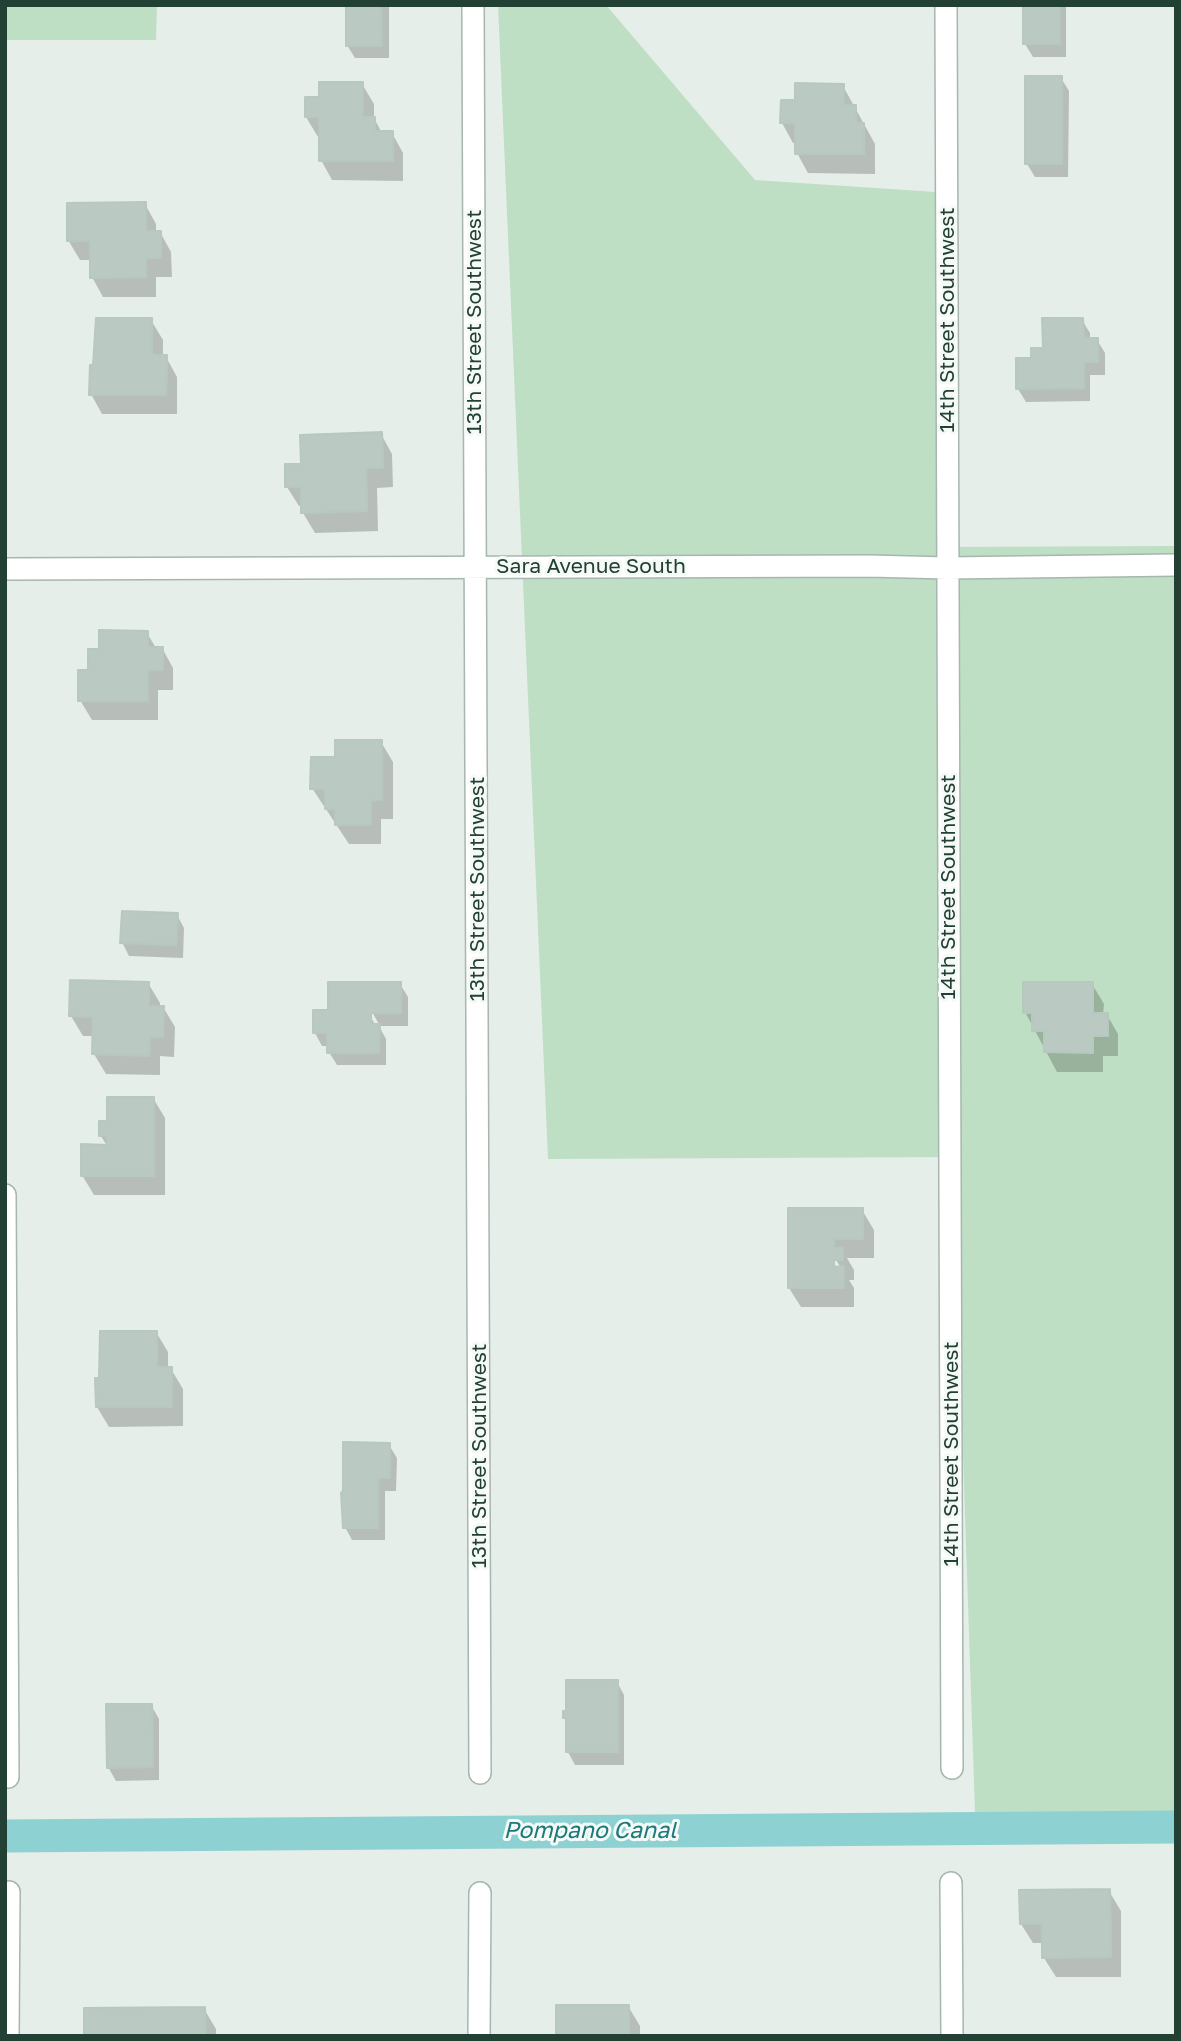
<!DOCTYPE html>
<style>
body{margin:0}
#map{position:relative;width:1181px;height:2041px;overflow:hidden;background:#e5eee9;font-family:"Golos Text",sans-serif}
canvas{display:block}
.frame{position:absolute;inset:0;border:7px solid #234035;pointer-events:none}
</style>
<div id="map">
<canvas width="1181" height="2041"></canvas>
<div class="frame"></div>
</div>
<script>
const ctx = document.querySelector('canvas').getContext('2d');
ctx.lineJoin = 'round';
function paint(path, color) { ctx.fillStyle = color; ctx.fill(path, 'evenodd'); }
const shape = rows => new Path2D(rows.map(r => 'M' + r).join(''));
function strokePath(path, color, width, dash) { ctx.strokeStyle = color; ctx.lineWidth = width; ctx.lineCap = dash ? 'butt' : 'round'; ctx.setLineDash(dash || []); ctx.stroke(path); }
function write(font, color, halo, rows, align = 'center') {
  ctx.font = font + ' "Golos Text",sans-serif'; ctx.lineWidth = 6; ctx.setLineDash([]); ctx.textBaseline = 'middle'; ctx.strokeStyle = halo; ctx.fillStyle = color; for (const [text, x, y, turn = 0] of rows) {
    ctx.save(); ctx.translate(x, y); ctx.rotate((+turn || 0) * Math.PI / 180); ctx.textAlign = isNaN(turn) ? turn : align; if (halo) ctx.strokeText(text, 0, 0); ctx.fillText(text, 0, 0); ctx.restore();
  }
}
paint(shape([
 [5,5,157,5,156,40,5,40],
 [498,5,606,5,755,180,936,192,938,547,1176,546,1176,1841,976,1842,953,1157,548,1159]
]), '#bedfc3');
paint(shape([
 [347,5,389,5,389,58,355,58,347,45],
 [1025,5,1066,5,1066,57,1033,57,1025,44],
 [1061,78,1069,91,1068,177,1035,177,1027,164],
 [362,84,374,104,374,118,382,133,392,133,403,153,403,181,332,180,321,160,321,137,318,137,306,117,306,99,321,99],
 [843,86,875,144,875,174,808,173,797,153,797,143,793,143,782,123,797,101],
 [145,204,156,224,156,232,160,232,171,252,172,277,156,277,156,297,103,297,92,277,92,260,80,260,68,240],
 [151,320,163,340,163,357,166,357,177,377,177,414,102,414,91,394],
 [1082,320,1090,333,1090,340,1097,340,1105,353,1105,375,1090,375,1090,401,1026,402,1018,389,1033,360],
 [381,434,392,454,393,487,377,488,378,531,315,533,303,513,303,506,299,506,287,487,303,465],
 [147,633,156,648,162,648,173,668,173,690,158,690,158,720,92,720,80,700,89,671],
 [381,742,393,762,393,819,381,819,381,844,349,844,312,788],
 [177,915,184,928,183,958,129,956,122,942],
 [148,983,160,1003,160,1007,163,1007,175,1027,174,1057,160,1056,160,1075,106,1074,94,1054,95,1036,83,1036,71,1016],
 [400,984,408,997,408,1026,379,1026,386,1039,386,1065,337,1065,329,1052,329,1046,322,1046,315,1033,330,1012],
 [368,1005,380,1026,376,1026,365,1007],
 [1092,984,1104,1004,1103,1015,1107,1015,1118,1034,1118,1056,1103,1056,1103,1072,1057,1072,1025,1012],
 [153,1098,165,1118,165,1195,94,1195,82,1175,107,1146,101,1136,109,1123],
 [789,1210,862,1210,874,1230,874,1258,847,1258,854,1270,854,1280,849,1280,854,1288,854,1307,801,1307,789,1288],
 [831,1252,841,1268,837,1268,828,1253],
 [156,1332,168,1352,168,1369,171,1369,183,1389,183,1426,109,1427,97,1407],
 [389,1445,397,1458,396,1491,385,1491,385,1540,352,1540,345,1527],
 [617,1682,624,1695,624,1765,575,1765,568,1752,568,1723,565,1718],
 [151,1705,159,1719,159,1780,116,1781,108,1767],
 [1109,1891,1121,1911,1121,1977,1056,1977,1044,1958,1044,1943,1033,1943,1021,1924],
 [628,2006,640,2026,640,2036,558,2036],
 [204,2009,216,2029,216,2036,86,2036]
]), '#0003');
strokePath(shape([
 [5,1836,1176,1827]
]), '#8dd1d3', 33);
const building = shape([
 [346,5,381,5,382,46,346,46,346,5],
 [1060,5,1060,44,1023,44,1023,6,1060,5],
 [1025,76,1062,76,1062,164,1025,164,1025,76],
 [319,82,363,82,363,117,375,117,375,131,393,131,393,161,319,161,319,117,305,117,305,97,319,97,319,82],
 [795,83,844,84,844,105,856,105,856,123,864,123,864,154,795,154,795,123,780,123,781,100,795,100,795,83],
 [146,202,146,231,161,231,161,258,146,258,146,277,90,278,90,241,67,241,67,203,146,202],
 [96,318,152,318,152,355,167,355,166,395,89,395,90,365,93,365,96,318],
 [1042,318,1083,318,1084,338,1098,338,1098,362,1084,362,1084,388,1016,389,1016,358,1031,358,1031,348,1043,348,1042,318],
 [382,432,383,468,366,468,367,511,301,513,301,487,285,487,285,464,301,464,300,435,382,432],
 [99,630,148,631,148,647,163,647,163,670,148,670,148,701,78,701,78,670,88,670,88,649,99,649,99,630],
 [335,740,382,740,382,800,371,800,371,825,335,825,335,809,325,809,325,789,310,789,311,757,335,757,335,740],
 [122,911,178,913,176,945,120,943,122,911],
 [70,980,149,982,149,1006,164,1006,163,1037,150,1037,149,1056,92,1054,93,1017,69,1016,70,980],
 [328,982,401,982,401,1013,371,1013,371,1024,380,1024,379,1053,327,1053,327,1033,313,1033,313,1010,328,1010,328,982],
 [1023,982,1093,982,1093,1013,1108,1013,1108,1036,1093,1036,1093,1053,1044,1052,1044,1031,1032,1031,1032,1013,1023,1013,1023,982],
 [107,1097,154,1097,154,1176,81,1176,81,1144,107,1145,107,1136,99,1136,99,1121,107,1121,107,1097],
 [788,1208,863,1208,863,1239,834,1239,834,1248,843,1248,843,1260,834,1260,834,1267,844,1266,844,1288,788,1288,788,1208],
 [100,1331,157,1331,157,1367,172,1367,172,1407,96,1407,95,1378,99,1378,100,1331],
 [343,1442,390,1443,390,1478,378,1478,378,1528,343,1528,341,1493,343,1491,343,1442],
 [566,1680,618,1680,618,1752,566,1752,566,1718,563,1718,563,1711,566,1711,566,1680],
 [106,1704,152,1704,153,1767,107,1768,106,1704],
 [1110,1889,1111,1957,1042,1958,1042,1924,1020,1924,1019,1890,1110,1889],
 [556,2005,629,2005,629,2036,556,2036,556,2005],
 [205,2007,206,2036,84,2036,84,2008,205,2007]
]);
paint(building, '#bac9c1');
strokePath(building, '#b7c8bf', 2);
const minor = shape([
 [473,5,480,1773],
 [946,5,952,1768],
 [5,569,869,566,947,568,1176,565],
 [5,1195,8,1777],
 [951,1883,952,2036],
 [8,2036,9,1892],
 [479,2036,480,1893]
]);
strokePath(minor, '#a7b6af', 24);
strokePath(minor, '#fff', 21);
write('21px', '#234035', '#f5faf7', [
 ["14th Street Southwest",947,320,-90],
 ["13th Street Southwest",474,322,-90],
 ["Sara Avenue South",591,566],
 ["14th Street Southwest",948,887,-90],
 ["13th Street Southwest",477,889,-90],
 ["14th Street Southwest",951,1454,-90],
 ["13th Street Southwest",479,1456,-90]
]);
write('italic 23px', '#1c797e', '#f5faf7', [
 ["Pompano Canal",590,1831]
]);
</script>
